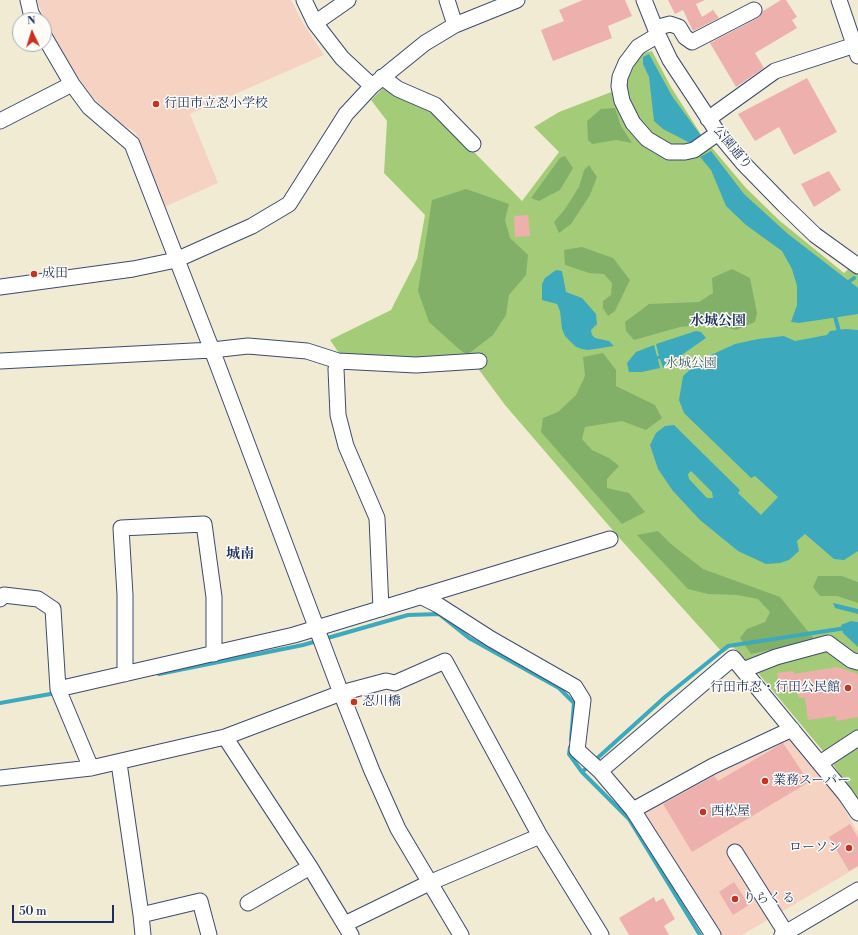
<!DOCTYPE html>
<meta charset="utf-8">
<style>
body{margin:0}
#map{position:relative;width:858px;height:935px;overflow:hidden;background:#f2ebd4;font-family:"Libre Bodoni",serif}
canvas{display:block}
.north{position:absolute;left:12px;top:12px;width:40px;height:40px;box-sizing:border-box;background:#fdfcf7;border:1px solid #a3aaba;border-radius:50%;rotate:356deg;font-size:11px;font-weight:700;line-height:16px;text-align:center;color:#1b2f5e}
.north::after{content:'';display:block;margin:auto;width:14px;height:18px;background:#c8321e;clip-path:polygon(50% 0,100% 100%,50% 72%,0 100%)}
.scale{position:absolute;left:12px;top:905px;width:102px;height:18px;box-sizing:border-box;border:2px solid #1b2f5e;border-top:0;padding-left:5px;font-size:12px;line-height:14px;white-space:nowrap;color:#1b2f5e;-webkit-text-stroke:3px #fdfcf7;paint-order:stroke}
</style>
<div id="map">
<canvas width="858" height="935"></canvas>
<div class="north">N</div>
<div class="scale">50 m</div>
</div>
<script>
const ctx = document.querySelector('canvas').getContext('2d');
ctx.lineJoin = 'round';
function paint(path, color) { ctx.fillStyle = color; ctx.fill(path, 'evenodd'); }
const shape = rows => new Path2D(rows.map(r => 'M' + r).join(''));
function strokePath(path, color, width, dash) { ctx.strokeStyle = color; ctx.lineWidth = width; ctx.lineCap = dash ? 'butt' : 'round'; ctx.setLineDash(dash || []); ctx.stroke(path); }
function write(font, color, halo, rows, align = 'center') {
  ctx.font = font + ' "Libre Bodoni","Noto Serif JP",serif'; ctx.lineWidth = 3; ctx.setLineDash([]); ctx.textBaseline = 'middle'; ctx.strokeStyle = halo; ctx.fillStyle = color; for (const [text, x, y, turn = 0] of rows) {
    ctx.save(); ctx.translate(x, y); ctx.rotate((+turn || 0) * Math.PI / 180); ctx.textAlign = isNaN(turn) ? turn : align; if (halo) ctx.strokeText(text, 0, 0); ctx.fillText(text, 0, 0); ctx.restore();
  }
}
paint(shape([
 [37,0,291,0,303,23,324,55,190,114,218,183,164,207,136,133,115,120,91,95,60,52,45,21],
 [790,736,833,790,858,832,858,867,742,935,720,935,640,814,715,769]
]), '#f5d2c2');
paint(shape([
 [652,51,671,87,702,136,746,188,780,221,844,273,858,260,858,801,828,757,758,673,732,646,723,653,622,541,505,405,471,359,343,359,330,340,391,310,417,259,425,215,384,173,387,121,371,100,383,88,433,110,522,201,559,152,534,127,559,112,627,86,628,78,639,57,644,53]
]), '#a4cc78');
paint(shape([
 [615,108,621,126,632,143,616,140,592,144,588,140,587,121,601,109],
 [565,156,573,168,560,190,539,201,531,198,560,158],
 [589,165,597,177,590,195,571,224,559,233,554,222,565,209,579,187,584,170],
 [466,189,509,204,505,220,510,238,528,255,526,275,509,295,506,315,493,335,467,355,459,349,429,322,418,291,432,200],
 [582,247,613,258,630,280,615,311,608,316,603,308,603,301,611,295,612,283,604,274,589,273,565,265,564,250],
 [732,269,750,278,757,313,755,322,736,330,713,324,680,327,634,340,626,331,625,322,649,304,699,302,713,293,712,278],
 [603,353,616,370,616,386,655,405,662,418,646,430,622,421,585,427,582,439,592,450,609,458,619,466,607,479,607,488,629,493,645,512,622,524,541,432,543,418,558,412,576,395,585,376,583,357],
 [658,531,671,544,703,569,780,597,815,640,751,654,740,638,747,629,765,622,770,612,758,599,737,595,708,594,688,589,637,535],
 [818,576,842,576,858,582,858,603,837,596,820,596,813,587]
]), '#83b068');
paint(shape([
 [649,54,672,96,702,137,692,144,663,129,654,121,649,77,643,64,643,57],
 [711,151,744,194,788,234,858,288,858,314,799,323,791,322,797,305,797,286,792,269,782,251,746,225,726,206,711,170,700,157],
 [556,270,562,271,566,292,582,298,596,314,597,324,591,330,592,335,595,338,609,341,614,346,588,350,582,349,576,347,565,336,562,329,560,311,557,304,542,300,542,284,545,278],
 [846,329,858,330,858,551,844,560,834,559,805,534,797,541,799,551,789,560,780,563,766,564,738,551,700,520,673,491,658,469,650,445,656,433,665,426,674,425,740,490,738,493,761,515,778,497,755,476,751,478,684,413,679,400,683,376,696,364,711,355,735,344,758,339,784,336,795,341,827,335,830,331],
 [691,471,712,492,713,498,707,498,689,479,688,474],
 [696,331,701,332,706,338,663,368,660,359,658,359,660,368,642,372,629,372,627,363,636,352,654,345,657,356,659,356,656,344],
 [833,603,858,609,858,614,835,608],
 [851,621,858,622,858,647,843,633,841,625]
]), '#3da9bc');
strokePath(shape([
 [846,284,854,278],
 [834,313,840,335],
 [159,674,303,645,408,615,439,614,469,638,559,688,574,703,571,740],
 [0,703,56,693],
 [570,747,569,754,582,772,629,819,700,935],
 [582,772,665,697,728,646,846,628]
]), '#3da9bc', 4);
paint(shape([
 [583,0,625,0,632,16,608,26,612,38,553,61,541,30,564,21,559,10],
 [668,0,705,0,696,4,702,17,713,10,719,18,693,31,683,10,675,14],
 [781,0,786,0,797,17,792,20,797,28,755,53,764,68,736,87,710,43,758,18,763,11],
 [807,78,837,132,794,155,779,127,755,141,738,114],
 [829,171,841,190,814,207,801,184],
 [528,215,530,236,515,237,514,216],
 [837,667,858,674,858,717,836,721,836,716,808,720,805,697,799,698,798,689,780,692,777,673,793,671,794,674],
 [783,743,809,782,692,852,663,804,714,776,718,781],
 [850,824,858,838,858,866,849,871,829,837],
 [734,882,749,905,733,915,719,892],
 [654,897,656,902,663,898,675,919,664,926,669,935,629,935,619,918]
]), '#eeb0ac');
const minor = shape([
 [28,0,31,13,35,20],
 [304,0,315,23,342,58,372,86],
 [447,0,455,25],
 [644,0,658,35,670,60,718,133,743,163,784,205,815,235,858,266],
 [839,0,858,56],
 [315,23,348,0],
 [655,28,670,24,679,27,685,37,692,42,754,10],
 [658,35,638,47,626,63,620,77,619,86,622,101,633,123,647,139,669,152,685,152,694,150,718,133],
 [44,36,72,84,89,107,132,144,212,350,341,693,372,771,398,829,461,935],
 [382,77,398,89,435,105,473,144],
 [708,119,775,71,858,44],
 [0,121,72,84],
 [0,287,133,269,176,260,252,226,289,204,346,114,372,86,425,43,455,25,517,0],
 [0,361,212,350,248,346,307,351,338,361,336,369,338,415,346,446,377,518,381,609],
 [338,361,416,365,479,361],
 [420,596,438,605,491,639,575,687,583,700,577,750,600,771],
 [0,599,4,595,38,599,53,609,58,689,91,768],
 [743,670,776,657,828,643,851,660,858,662],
 [125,674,125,595,121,528,204,524,214,597,214,654],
 [58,689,294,635,610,539],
 [225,737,341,693,386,681,395,683,445,661,540,836,601,935],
 [119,763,141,915,200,901,209,935],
 [820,763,858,738],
 [0,778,91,768,225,737,310,867,351,935],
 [633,810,713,766,792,729],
 [735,852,786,933],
 [248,903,310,867],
 [141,915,143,935],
 [345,924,429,883,540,836],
 [713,935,633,810,600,771,733,658,845,794,858,813],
 [782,935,858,890]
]);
strokePath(minor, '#3b4b70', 17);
strokePath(minor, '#fff', 15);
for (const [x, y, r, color] of [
 [156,104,4,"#c8321e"],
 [34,274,4,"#c8321e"],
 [848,688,4,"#c8321e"],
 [354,702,4,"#c8321e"],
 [765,781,4,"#c8321e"],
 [703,812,4,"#c8321e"],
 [849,848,4,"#c8321e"],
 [735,899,4,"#c8321e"]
]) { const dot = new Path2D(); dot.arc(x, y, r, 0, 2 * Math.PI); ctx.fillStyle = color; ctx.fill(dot); strokePath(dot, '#fdfcf7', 1.5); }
write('13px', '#1b2f5e', '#fdfcf7', [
 ["行田市立忍小学校",164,104],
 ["成田",42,274],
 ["行田市忍・行田公民館",840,688,"right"],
 ["忍川橋",362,702],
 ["業務スーパー",773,781],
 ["西松屋",711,812],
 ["ローソン",841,848,"right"],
 ["りらくる",743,899]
], 'left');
write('13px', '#1b2f5e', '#fdfcf7', [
 ["公園通り",732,148,50]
]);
write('13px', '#445e66', '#fdfcf7', [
 ["水城公園",691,364]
]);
write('bold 14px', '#1b2f5e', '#fdfcf7', [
 ["水城公園",718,322],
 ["城南",240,555]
]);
</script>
